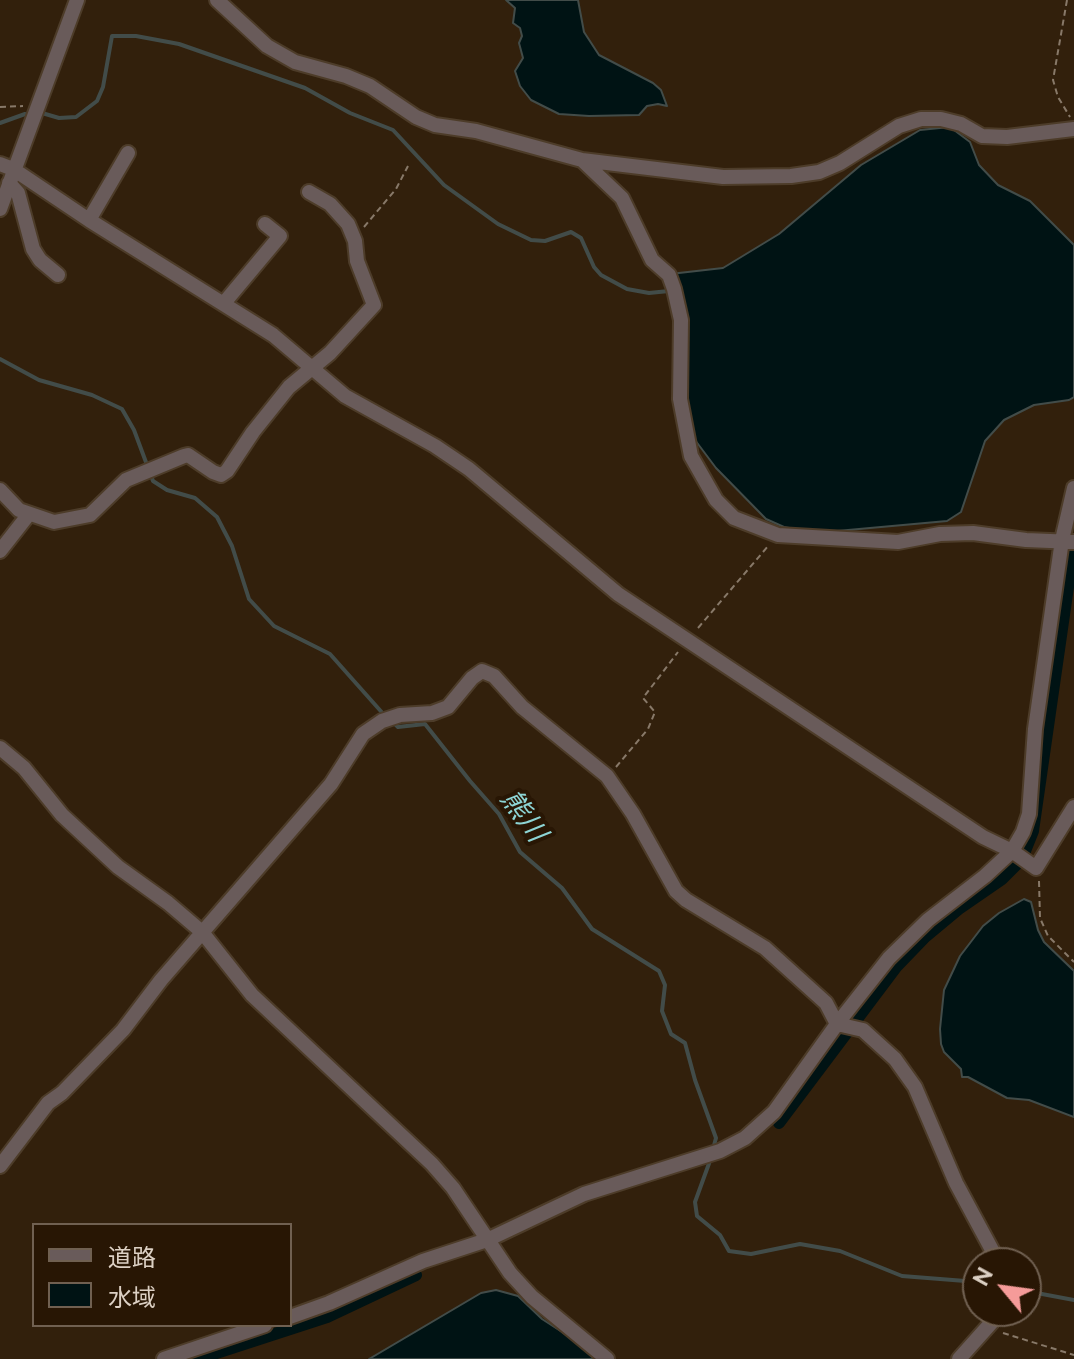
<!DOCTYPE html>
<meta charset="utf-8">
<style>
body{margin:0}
#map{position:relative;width:1074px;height:1359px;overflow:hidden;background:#32200c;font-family:Raleway,"Noto Sans JP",sans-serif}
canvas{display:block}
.legend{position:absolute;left:32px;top:1223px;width:260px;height:104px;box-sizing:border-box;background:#281604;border:2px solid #706051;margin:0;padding:10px 14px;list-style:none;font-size:24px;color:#dcd0c4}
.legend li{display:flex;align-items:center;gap:16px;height:40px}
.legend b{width:40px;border:2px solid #706051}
.north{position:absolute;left:962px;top:1247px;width:80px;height:80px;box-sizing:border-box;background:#281604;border:2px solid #706051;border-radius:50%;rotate:299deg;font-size:22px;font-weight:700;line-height:32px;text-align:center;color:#dcd0c4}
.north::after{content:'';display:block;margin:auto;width:28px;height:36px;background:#f59b99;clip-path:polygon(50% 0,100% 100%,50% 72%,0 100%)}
</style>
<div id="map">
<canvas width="1074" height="1359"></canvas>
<ul class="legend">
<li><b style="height:10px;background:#695b5a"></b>道路</li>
<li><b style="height:22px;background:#001314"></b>水域</li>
</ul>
<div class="north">N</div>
</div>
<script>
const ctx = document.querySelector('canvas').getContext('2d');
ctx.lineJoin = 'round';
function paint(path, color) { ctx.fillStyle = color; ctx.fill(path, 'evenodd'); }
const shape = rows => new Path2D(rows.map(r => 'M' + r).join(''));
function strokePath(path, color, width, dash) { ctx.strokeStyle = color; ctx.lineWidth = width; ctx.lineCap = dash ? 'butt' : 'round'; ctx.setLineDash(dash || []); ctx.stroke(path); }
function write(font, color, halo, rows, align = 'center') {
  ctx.font = font + ' Raleway,"Noto Sans JP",sans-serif'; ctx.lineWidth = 8; ctx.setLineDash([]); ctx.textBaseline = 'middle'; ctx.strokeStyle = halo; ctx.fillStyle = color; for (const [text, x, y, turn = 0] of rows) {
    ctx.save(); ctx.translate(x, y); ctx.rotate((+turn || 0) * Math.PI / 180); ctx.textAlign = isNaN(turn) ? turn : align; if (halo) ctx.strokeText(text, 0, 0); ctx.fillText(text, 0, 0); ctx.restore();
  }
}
const water = shape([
 [506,0,578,0,584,32,599,55,653,83,661,90,667,106,658,104,647,106,639,115,589,116,559,114,531,100,520,86,515,71,523,58,519,43,522,36,520,28,513,23,515,8,506,0],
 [950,127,970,142,979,165,998,185,1030,201,1074,245,1074,397,1069,400,1034,405,1004,420,985,441,961,512,947,521,815,533,784,527,766,519,716,468,692,436,670,274,723,268,779,234,861,165,920,130,950,127],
 [1024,899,1031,902,1038,930,1044,942,1074,971,1074,1117,1029,1100,1007,1098,968,1077,962,1077,961,1069,944,1052,941,1044,940,1029,944,990,960,956,983,926,999,913,1024,899],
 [496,1290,518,1296,542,1319,579,1343,596,1359,369,1359,481,1293,496,1290]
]);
paint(water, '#001314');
strokePath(water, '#424c49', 2);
strokePath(shape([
 [42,113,59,118,76,117,97,101,103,87,112,36,136,36,179,44,305,88,350,113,393,130,444,185,498,224,531,240,545,241,571,232,581,238,594,267,601,275,627,289,649,293,669,291],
 [0,123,25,114],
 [0,359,39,380,92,395,122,409,134,430,153,481,167,490,195,498,217,517,232,546,249,599,274,626,330,654,386,717],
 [393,722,398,727,425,724,470,781,499,814,520,852,562,888,592,929,659,971,665,985,662,1011,671,1034,685,1043,695,1080,716,1138,713,1149],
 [711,1158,695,1202,697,1216,720,1235,729,1251,751,1254,800,1244,840,1251,902,1276,978,1282],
 [1026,1291,1074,1300]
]), '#424c49', 4);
strokePath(shape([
 [779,1123,897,966,924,938,960,908,1002,879,1016,865,1025,851,1033,831,1074,545],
 [198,1359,327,1317,416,1275]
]), '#001314', 12);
const minor = shape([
 [217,0,267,46,295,62,346,76,370,86,416,117,435,125,476,131,582,160,723,177,791,176,819,172,840,163,899,126,921,119,941,119,961,124,982,136,1007,137,1074,129],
 [582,160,622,198,652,260,669,275,674,289,681,320,680,399,691,456,716,500,734,518,778,535,898,542,940,534,973,533,1026,540,1074,542],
 [0,164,13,169,89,220,273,335,345,396,435,446,469,469,618,594,983,837,1012,851,1036,868,1074,807],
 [9,183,18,193,33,249,40,260,58,275],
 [0,209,77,0],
 [89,220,128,153],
 [224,303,280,236,265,224],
 [0,490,19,510,54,522,90,515,126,480,184,456,188,455,213,472,221,475,227,471,253,432,289,387,330,353,374,305,357,261,355,241,348,224,330,204,309,192],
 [0,551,29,514],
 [0,748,24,768,62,815,118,867,168,903,202,932,252,995,432,1164,453,1188,510,1273,532,1297,607,1359],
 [0,1166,48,1103,62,1093,123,1030,161,980,331,784,363,734,382,721,400,715,432,713,448,707,472,678,482,671,494,676,522,707,607,776,633,814,676,891,686,900,765,948,826,1003,837,1024,863,1030,895,1059,915,1087,956,1183,999,1263],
 [290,1317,329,1303,423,1261,487,1240,584,1194,720,1151,745,1138,774,1112,837,1024,889,958,928,920,985,876,1012,851,1023,832,1029,814,1035,729,1062,540,1074,488],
 [164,1359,265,1325],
 [959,1359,992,1322,998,1311]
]);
strokePath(minor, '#4d3c29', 18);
strokePath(shape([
 [1067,0,1053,80,1058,97,1070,117],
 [0,107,23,106],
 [364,227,396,189,408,166],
 [698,628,769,545],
 [616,767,648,729,655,712,643,698,678,652],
 [1039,881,1040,918,1048,936,1074,962],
 [1003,1333,1074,1355]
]), '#887969', 2, [6, 4]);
strokePath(minor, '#695b5a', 14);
write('italic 28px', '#8dd4d4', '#281604', [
 ["熊川",523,816,54]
]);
</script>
